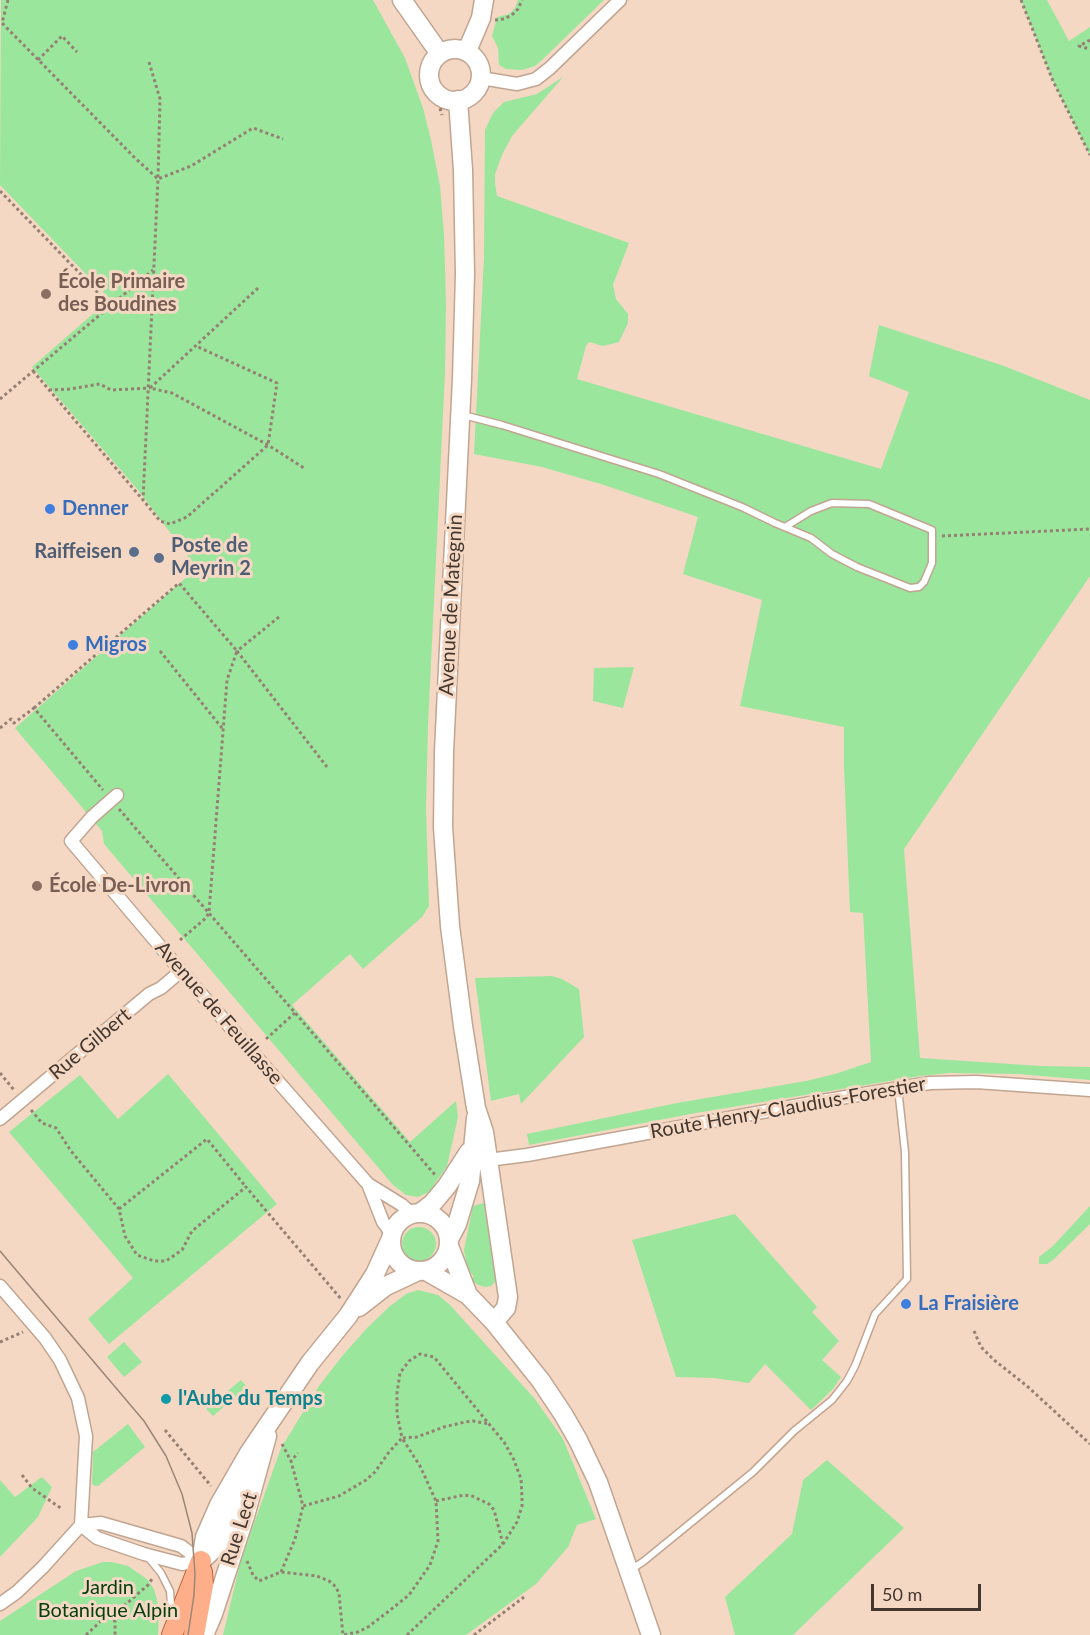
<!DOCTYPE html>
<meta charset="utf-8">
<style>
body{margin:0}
#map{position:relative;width:1090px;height:1635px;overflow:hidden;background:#f5d8c3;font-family:Lato,sans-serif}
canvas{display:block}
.scale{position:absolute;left:871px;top:1584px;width:110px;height:27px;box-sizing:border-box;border:3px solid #43372f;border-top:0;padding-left:8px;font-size:18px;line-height:21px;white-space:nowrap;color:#43372f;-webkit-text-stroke:4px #f5d8c3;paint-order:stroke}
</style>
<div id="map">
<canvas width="1090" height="1635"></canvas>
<div class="scale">50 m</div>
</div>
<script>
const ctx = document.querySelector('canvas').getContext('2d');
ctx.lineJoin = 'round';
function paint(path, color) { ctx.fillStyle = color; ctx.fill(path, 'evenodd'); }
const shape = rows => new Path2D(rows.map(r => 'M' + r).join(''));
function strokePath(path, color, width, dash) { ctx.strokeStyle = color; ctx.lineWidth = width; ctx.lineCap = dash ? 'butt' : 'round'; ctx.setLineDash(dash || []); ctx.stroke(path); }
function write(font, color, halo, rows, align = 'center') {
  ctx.font = font + ' Lato,sans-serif'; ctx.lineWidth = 6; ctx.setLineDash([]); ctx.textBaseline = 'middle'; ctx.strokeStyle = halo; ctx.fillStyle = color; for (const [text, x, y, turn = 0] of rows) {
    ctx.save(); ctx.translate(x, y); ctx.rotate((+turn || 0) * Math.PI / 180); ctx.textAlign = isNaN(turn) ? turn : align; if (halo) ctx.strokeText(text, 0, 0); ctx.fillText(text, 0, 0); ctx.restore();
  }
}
paint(shape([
 [1,0,373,0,405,58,423,108,431,140,440,186,444,234,446,304,445,373,428,725,426,808,429,906,422,917,363,969,350,954,292,1005,410,1142,456,1101,458,1117,447,1166,429,1192,418,1197,406,1195,393,1185,104,844,102,831,15,728,197,568,138,490,32,367,110,299,0,185],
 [518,0,604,0,541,61,535,66,522,70,506,69,499,65,498,48,492,36,497,17,509,14,515,8],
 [1021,0,1047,0,1069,41,1090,27,1090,155,1053,81],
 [563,77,512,136,502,155,495,174,495,183,497,196,629,243,613,285,616,299,628,314,628,323,619,342,603,346,589,342,586,346,577,379,881,469,909,392,869,376,879,325,1004,366,1090,400,1090,576,904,849,920,1058,1041,1066,1090,1067,1090,1080,1018,1074,950,1073,920,1076,696,1113,529,1145,527,1134,677,1103,806,1081,835,1074,871,1062,863,913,850,912,844,767,844,727,740,706,762,600,683,574,698,517,604,485,542,467,474,454,484,257,485,130,493,113,504,102,537,94],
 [634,667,623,708,593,701,594,668],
 [552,976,562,979,579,989,584,1037,521,1104,519,1094,491,1101,475,978],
 [168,1074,277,1204,109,1344,88,1319,133,1278,9,1132,80,1075,118,1119],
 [484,1203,495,1276,495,1282,491,1286,486,1287,478,1285,470,1279,474,1277,467,1267,464,1250,473,1206],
 [1090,1206,1090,1224,1053,1260,1047,1264,1039,1264,1039,1257,1053,1246],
 [735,1214,817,1307,812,1312,839,1341,822,1360,841,1377,833,1389,811,1410,765,1364,749,1383,714,1378,676,1377,632,1240],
 '402 1244a17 17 0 1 1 34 0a17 17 0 1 1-34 0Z',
 [418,1290,438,1295,450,1305,535,1399,563,1439,596,1519,577,1525,568,1547,536,1584,466,1635,223,1635,241,1560,281,1448,319,1386,343,1355,367,1328,389,1307,406,1294],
 [124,1342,142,1362,124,1377,107,1357],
 [241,1380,247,1387,213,1416,206,1409],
 [128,1424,145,1447,98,1486,95,1486,92,1484,93,1452],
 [827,1460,904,1528,793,1635,735,1635,725,1597,792,1534,803,1480],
 [42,1477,52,1487,38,1517,0,1557,0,1480,15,1497],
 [103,1562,112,1562,128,1566,147,1579,154,1589,157,1600,159,1611,158,1635,0,1635,0,1621,76,1571]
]), '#9ae69d');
const lane = shape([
 [463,415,502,425,659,474,742,507,775,523,811,538,832,554,857,567,910,588,919,587,924,582,932,563,932,530,869,504,832,503,811,511,785,527],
 [147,1556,161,1573,170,1591,172,1617],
 [632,1569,644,1561,753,1472,794,1431,832,1400,847,1381,855,1366,875,1314,907,1279,905,1152,898,1088]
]);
const street = shape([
 [481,78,517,84,536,79,550,68,620,0],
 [117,795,92,817,71,841,181,971,368,1184,402,1205,412,1214],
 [0,1119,149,994,161,988,181,971],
 [488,1160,527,1155,822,1101,930,1083,976,1082,1090,1090],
 [368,1184,383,1222,392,1234],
 [0,1286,45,1338,60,1360,78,1398,86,1436,81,1525],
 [81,1525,97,1538,144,1554,182,1564,201,1561],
 [81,1525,101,1523,181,1546,201,1561],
 [0,1604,17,1592,43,1567,81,1525]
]);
const secondary = shape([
 [402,0,440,54],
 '429 75a26 26 0 1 1 52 0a26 26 0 1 1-52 0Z',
 [467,51,481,18,484,0],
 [458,100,463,170,465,274,462,379,444,752,443,827,450,926,463,1026,476,1108,484,1132,508,1297,506,1308,494,1322],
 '391 1242a29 29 0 1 1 58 0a29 29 0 1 1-58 0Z',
 [420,1213,432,1204,447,1186,469,1152],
 [449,1239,457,1224,470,1181,476,1118],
 [449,1246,468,1295],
 [426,1271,468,1295,494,1322,541,1381,563,1414,578,1440,598,1482,651,1635],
 [359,1307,386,1286,418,1271],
 [201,1561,205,1537,219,1505,249,1453,310,1363,348,1316,375,1274,390,1241],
 [201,1561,217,1546,245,1482],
 [204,1635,213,1614,245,1516,267,1436]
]);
const primary = shape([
 [172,1635,201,1561],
 [194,1635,203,1585,202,1572]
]);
strokePath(lane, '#c1a591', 9);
strokePath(street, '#c1a591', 15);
strokePath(secondary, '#c1a591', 21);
strokePath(primary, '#bc6336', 22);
strokePath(shape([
 [8,0,2,23,135,158,158,179,143,500,160,521,170,524,187,517,268,445,277,383,196,346],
 [1021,0,1053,81,1090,155],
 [495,20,504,19,512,15,518,9,522,0],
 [1090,40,1079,46,1090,49],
 [38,60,62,36,77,52],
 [149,62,160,99,158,179,191,166,253,128,283,139],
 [435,91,442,115],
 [0,191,94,288,108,306],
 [258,288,150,388,172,393,268,445,304,468],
 [33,371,143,500],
 [49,390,70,389,100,384,111,390,150,388],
 [0,399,153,270],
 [942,536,1090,529],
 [279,617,237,651,327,767],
 [160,651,222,728],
 [34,708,179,583,237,651,227,680,209,912,206,918,180,940],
 [0,728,11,719,14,723,34,708,103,790],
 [119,809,436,1176],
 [266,1039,295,1013],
 [0,1073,14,1090],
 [31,1110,42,1123,56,1128,71,1151,119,1209,125,1236,137,1255,154,1261,166,1261,182,1250,192,1231,246,1187,341,1299],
 [119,1209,207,1139,246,1187],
 [974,1331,981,1347,994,1360,1027,1386,1090,1444],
 [0,1342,23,1332],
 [165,1430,211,1486],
 [282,1444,291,1461],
 [22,1475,32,1488,62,1509],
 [436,1501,464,1495,472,1496,489,1504,494,1510,503,1544],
 [247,1561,253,1575,259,1581,281,1572,317,1576,329,1581,336,1587,339,1594,343,1635,358,1632,368,1627,389,1611,409,1595,430,1565,438,1541,436,1501,420,1466,402,1438,389,1452,375,1472,366,1480,339,1496,303,1506,291,1461,298,1453],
 [281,1572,295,1539,303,1506],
 [112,1614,115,1622,115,1635],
 [86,1635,102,1620,118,1611,148,1585,152,1579],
 [407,1635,503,1544,517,1522,522,1506,522,1497,521,1479,514,1460,504,1442,489,1424,434,1357,420,1354,409,1361,400,1373,397,1393,397,1414,402,1438,417,1437,444,1427,465,1422,473,1421,489,1424],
 [474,1635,524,1597]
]), '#958173', 3, [3, 3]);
strokePath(lane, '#fff', 6);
strokePath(street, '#fff', 12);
strokePath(secondary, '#fff', 18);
strokePath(primary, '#feaf89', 20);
strokePath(shape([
 [0,1251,144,1421,166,1456,182,1494,192,1533,195,1574,194,1595,188,1635]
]), '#9b8778', 1.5);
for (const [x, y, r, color] of [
 [46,294,6,"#8d6e63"],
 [50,509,6,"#3f7fe0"],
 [134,552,6,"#5c6f8a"],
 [159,558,6,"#5c6f8a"],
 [73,645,6,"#3f7fe0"],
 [37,886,6,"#8d6e63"],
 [906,1304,6,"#3f7fe0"],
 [166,1399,6,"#0f9aa8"]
]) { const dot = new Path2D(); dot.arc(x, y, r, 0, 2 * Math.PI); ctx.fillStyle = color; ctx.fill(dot); strokePath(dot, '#f5d8c3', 2); }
write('bold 20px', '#785e54', '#f5d8c3', [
 ["École Primaire",58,282],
 ["des Boudines",58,305],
 ["École De-Livron",49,886]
], 'left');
write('bold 20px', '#366cbe', '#f5d8c3', [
 ["Denner",62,509],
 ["Migros",85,645],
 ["La Fraisière",918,1304]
], 'left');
write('bold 20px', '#4e5e75', '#f5d8c3', [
 ["Poste de",171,546],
 ["Meyrin 2",171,569],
 ["Raiffeisen",122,552,"right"]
], 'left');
write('20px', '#43372f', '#f5d8c3', [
 ["Avenue de Mategnin",451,605,-87],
 ["Avenue de Feuillasse",219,1013,49],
 ["Rue Gilbert",90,1044,-40],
 ["Route Henry-Claudius-Forestier",788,1108,-10],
 ["Rue Lect",239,1529,-72]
]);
write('bold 20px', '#0d838f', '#f5d8c3', [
 ["l'Aube du Temps",178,1399]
], 'left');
write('20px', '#064010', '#f5d8c3', [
 ["Jardin",108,1588],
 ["Botanique Alpin",108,1611]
]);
</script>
